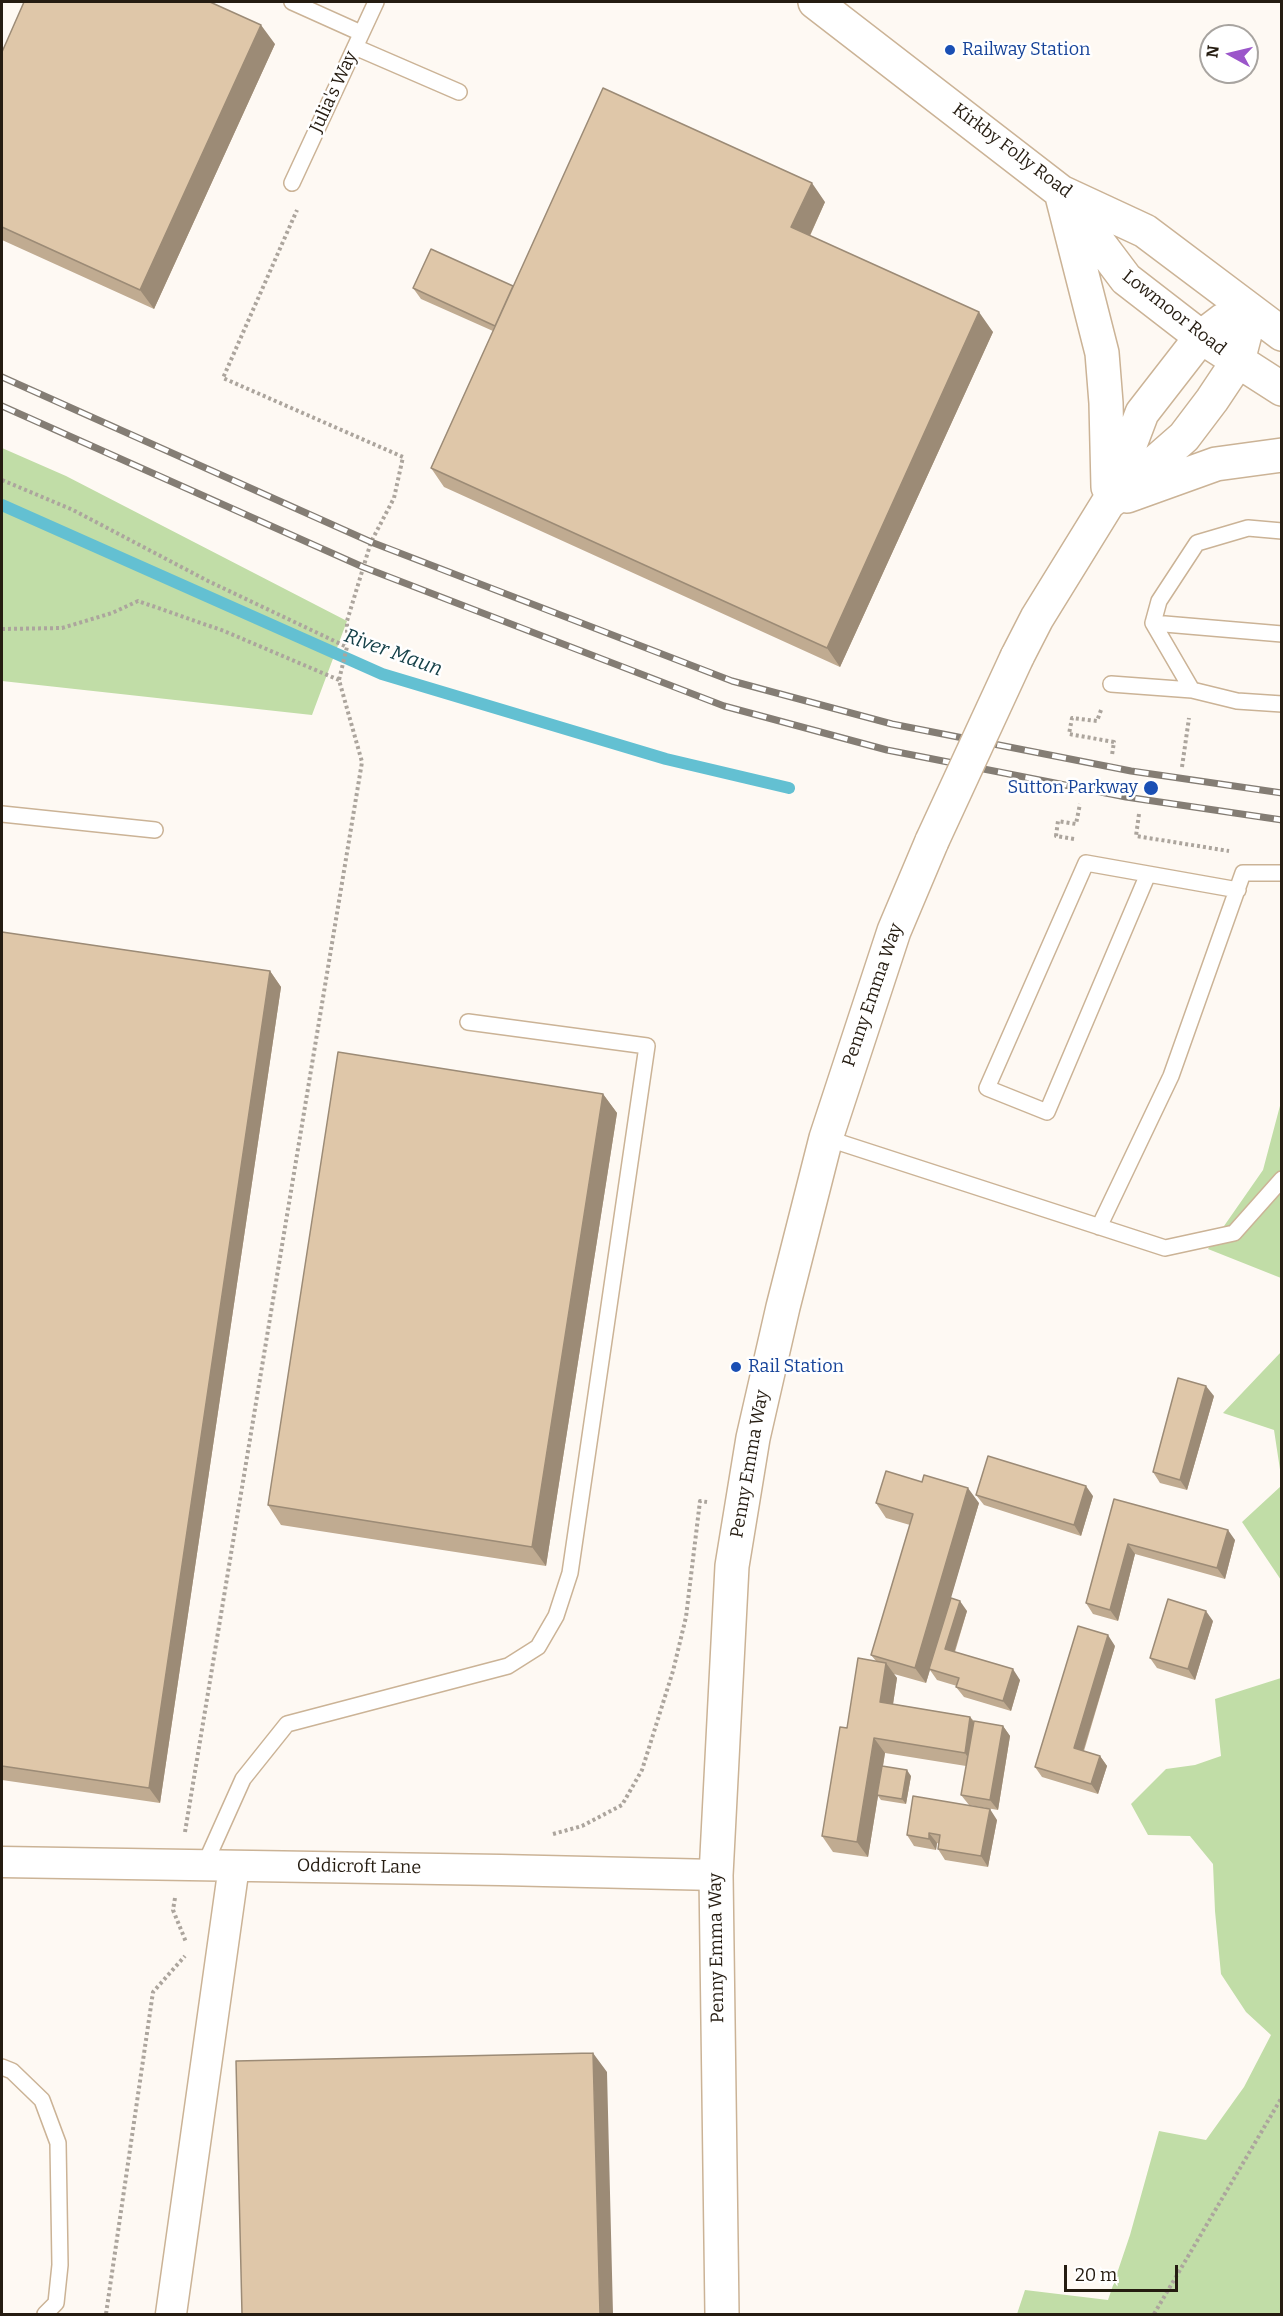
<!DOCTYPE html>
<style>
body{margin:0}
#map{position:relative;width:1283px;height:2316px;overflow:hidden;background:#fef9f3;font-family:Bitter,serif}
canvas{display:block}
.frame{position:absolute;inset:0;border:3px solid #251c11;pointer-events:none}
.north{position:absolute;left:1199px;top:24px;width:60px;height:60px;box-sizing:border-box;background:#fff;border:2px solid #a8a4a0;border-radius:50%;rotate:278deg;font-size:16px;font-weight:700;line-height:24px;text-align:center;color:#251c11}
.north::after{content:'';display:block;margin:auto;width:21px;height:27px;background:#9b56ca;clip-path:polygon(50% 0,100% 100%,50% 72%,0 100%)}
.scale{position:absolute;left:1064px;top:2265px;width:114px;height:27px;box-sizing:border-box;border:3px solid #251c11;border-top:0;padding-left:8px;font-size:18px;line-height:21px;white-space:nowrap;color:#251c11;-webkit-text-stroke:4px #fff;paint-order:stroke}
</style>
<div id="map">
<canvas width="1283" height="2316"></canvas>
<div class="frame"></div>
<div class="north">N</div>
<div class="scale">20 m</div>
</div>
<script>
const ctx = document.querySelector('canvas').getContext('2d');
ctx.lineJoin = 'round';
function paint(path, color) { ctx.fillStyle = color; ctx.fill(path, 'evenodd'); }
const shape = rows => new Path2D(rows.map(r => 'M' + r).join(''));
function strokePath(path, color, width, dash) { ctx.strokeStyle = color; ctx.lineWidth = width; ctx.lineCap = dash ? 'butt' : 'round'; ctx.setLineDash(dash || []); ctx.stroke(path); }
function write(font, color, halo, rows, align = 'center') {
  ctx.font = font + ' Bitter,serif'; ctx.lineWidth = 5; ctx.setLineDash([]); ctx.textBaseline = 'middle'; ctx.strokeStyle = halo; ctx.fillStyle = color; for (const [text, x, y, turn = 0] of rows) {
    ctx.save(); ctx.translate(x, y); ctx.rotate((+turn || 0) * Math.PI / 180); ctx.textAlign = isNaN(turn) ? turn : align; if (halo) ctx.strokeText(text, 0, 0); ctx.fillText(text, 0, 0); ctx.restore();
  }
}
paint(shape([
 [2,448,66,476,347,621,312,715,2,681],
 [1281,1102,1281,1278,1208,1249,1263,1170],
 [1281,1352,1281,1476,1274,1430,1223,1413],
 [1281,1486,1281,1580,1242,1522],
 [1281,1678,1281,2314,1017,2314,1025,2290,1108,2300,1130,2235,1159,2131,1206,2140,1244,2087,1271,2035,1246,2012,1221,1974,1215,1911,1213,1864,1190,1836,1148,1835,1131,1804,1166,1769,1195,1765,1221,1756,1215,1699]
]), '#c1dda7');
strokePath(shape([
 [2,505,382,674,666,759,789,788]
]), '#63c0d2', 12);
const service = shape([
 [292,2,361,33],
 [355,47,459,92],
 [292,183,376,2],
 [1282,531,1248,528,1197,543,1159,601,1153,623,1192,690,1237,701,1282,704],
 [1153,623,1282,634],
 [1111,684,1192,690],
 [2,814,155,830],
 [1148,874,1047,1112,987,1088,1086,863,1148,874,1238,890],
 [826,1138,1165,1248,1234,1233,1282,1179],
 [1099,1227,1171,1076,1243,873,1282,873],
 [204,1866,243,1779,287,1724,508,1666,538,1647,556,1616,570,1573,647,1046,468,1022],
 [2,2067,12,2071,42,2100,58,2143,60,2265,56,2303,45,2314]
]);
const minor = shape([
 [2,1862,501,1870,716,1875],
 [171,2314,234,1866]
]);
const secondary = shape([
 [815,2,1061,192,1145,231,1282,334],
 [1061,192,1102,353,1106,403,1108,487],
 [1071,206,1126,279,1201,337,1282,389],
 [1127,496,1216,464,1282,455],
 [1112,500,1184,437,1212,400,1238,361,1245,334,1247,308],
 [1017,657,1037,618,1108,503,1142,413,1201,337,1222,321,1247,308],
 [722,2314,716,1875,732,1566,753,1438,783,1307,826,1138,894,931,932,841]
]);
strokePath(service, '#cbb396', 18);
strokePath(minor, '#cbb396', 33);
strokePath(secondary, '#cbb396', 36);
strokePath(shape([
 [2,480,73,510,208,581,347,647],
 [2,629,62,628,112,613,138,601,224,631,339,680],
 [1101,710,1097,721,1072,718,1069,734,1114,742,1112,755],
 [1182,767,1189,718],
 [1139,814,1136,836,1229,851],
 [1074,839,1056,836,1058,821,1076,824,1080,804],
 [185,1832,362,762,339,680,347,647,347,621,371,542,394,498,403,457,223,378,297,210],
 [553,1834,582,1826,622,1805,642,1770,673,1671,686,1617,700,1501,707,1502],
 [175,1898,173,1910,186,1942],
 [106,2314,153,1992,185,1956],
 [1154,2314,1282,2097]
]), '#aca59d', 4, [3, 3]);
strokePath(service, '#fff', 15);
strokePath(minor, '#fff', 30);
strokePath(secondary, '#fff', 33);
const rail = shape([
 [2,377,371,542,732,681,892,724,1131,771,1282,793],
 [2,406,363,567,724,706,887,750,1126,797,1282,820]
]);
strokePath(rail, '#847d74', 7);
strokePath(rail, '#fff', 4.5, [14]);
const secondaryBridge = shape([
 [932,841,1017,657]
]);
strokePath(secondaryBridge, '#cbb396', 36, []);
strokePath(secondaryBridge, '#fff', 33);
paint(shape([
 [275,44,154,309,2,240,2,52],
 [825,202,810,236,993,332,840,667,444,487,431,468,493,331,421,299,413,288,513,286],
 [2,932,270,971,281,987,160,1803,2,1780],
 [603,1094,617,1113,546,1566,281,1525,268,1505],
 [1214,1396,1187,1490,1160,1483,1153,1472],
 [976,1495,1093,1496,1081,1536,984,1505],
 [1114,1499,1235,1540,1225,1579,1135,1554,1118,1621,1093,1614,1086,1603],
 [876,1503,979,1503,948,1606,967,1611,955,1652,1020,1680,1011,1711,964,1697,956,1687,957,1686,937,1680,930,1670,926,1683,894,1674,897,1678,893,1704,970,1717,974,1721,1003,1726,1010,1736,998,1810,969,1805,961,1795,966,1766,885,1753,883,1766,911,1776,906,1804,881,1800,878,1796,868,1857,833,1852,822,1836,847,1728,876,1661,871,1655,910,1525,886,1518],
 [1213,1621,1195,1680,1157,1668,1150,1658],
 [1115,1646,1084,1751,1100,1756,1107,1766,1098,1794,1042,1777,1035,1767],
 [997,1820,988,1867,945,1860,938,1849,939,1844,937,1843,936,1850,914,1846,907,1835]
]), '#c0ab91');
paint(shape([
 [261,25,275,44,154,309,140,290],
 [812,183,825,202,805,246,791,227],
 [979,312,993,332,840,667,827,648],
 [270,971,281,987,160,1803,149,1788],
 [603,1094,617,1113,546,1566,532,1547],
 [1206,1386,1214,1396,1187,1490,1180,1480],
 [1086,1486,1093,1496,1081,1536,1074,1525],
 [968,1488,979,1503,926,1683,915,1668],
 [1228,1530,1235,1540,1225,1579,1217,1568],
 [1128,1544,1135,1554,1118,1621,1110,1610],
 [960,1601,967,1611,952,1659,945,1649],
 [1206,1611,1213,1621,1195,1680,1188,1669],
 [1108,1635,1115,1646,1081,1758,1074,1748],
 [886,1663,897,1678,891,1717,880,1702],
 [1013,1669,1020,1680,1011,1711,1003,1701],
 [970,1717,981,1732,975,1768,965,1753],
 [1003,1726,1010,1736,998,1810,990,1800],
 [874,1738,885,1753,868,1857,857,1842],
 [1100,1756,1107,1766,1098,1794,1091,1784],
 [907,1770,911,1776,906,1804,902,1799],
 [990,1809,997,1820,988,1867,981,1856],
 [929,1833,937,1843,936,1850,929,1839],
 [593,2053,607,2072,613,2314,600,2314]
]), '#9c8b76');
const building = shape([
 [24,2,210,2,261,25,140,290,2,227,2,52,24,2],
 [603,88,812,183,791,227,979,312,827,648,431,468,603,88],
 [431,249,513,286,495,326,413,288,431,249],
 [2,932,270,971,149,1788,2,1766,2,932],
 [338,1052,603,1094,532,1547,268,1505,338,1052],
 [1178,1378,1206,1386,1180,1480,1153,1472,1178,1378],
 [988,1456,1086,1486,1074,1525,976,1495,988,1456],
 [886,1471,922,1482,924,1475,968,1488,915,1668,871,1655,913,1514,876,1503,886,1471],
 [1114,1499,1228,1530,1217,1568,1128,1544,1110,1610,1086,1603,1114,1499],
 [951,1598,960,1601,945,1649,1013,1669,1003,1701,956,1687,959,1678,929,1669,951,1598],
 [1168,1599,1206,1611,1188,1669,1150,1658,1168,1599],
 [1078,1626,1108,1635,1074,1748,1100,1756,1091,1784,1035,1767,1078,1626],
 [858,1658,886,1663,880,1702,970,1717,965,1753,874,1738,857,1842,822,1836,840,1727,847,1728,858,1658],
 [974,1721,1003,1726,990,1800,961,1795,974,1721],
 [882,1766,907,1770,902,1799,877,1795,882,1766],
 [913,1796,990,1809,981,1856,938,1849,940,1835,929,1833,929,1839,907,1835,913,1796],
 [593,2053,600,2314,242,2314,236,2061,593,2053]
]);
paint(building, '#dfc7a9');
strokePath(building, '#9c8b76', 1.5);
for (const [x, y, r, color] of [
 [950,50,6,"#1a4fb4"],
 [1151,788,8,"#1a4fb4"],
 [736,1367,6,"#1a4fb4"]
]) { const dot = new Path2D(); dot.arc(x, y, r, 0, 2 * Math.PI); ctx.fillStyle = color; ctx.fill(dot); strokePath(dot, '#fff', 2); }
write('18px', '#164399', '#fff', [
 ["Railway Station",962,50],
 ["Sutton Parkway",1138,788,"right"],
 ["Rail Station",748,1367]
], 'left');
write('18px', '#251c11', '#fff', [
 ["Julia's Way",334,92,-65],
 ["Kirkby Folly Road",1012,151,37],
 ["Lowmoor Road",1174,313,38],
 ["Penny Emma Way",873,995,-71],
 ["Penny Emma Way",750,1464,-80],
 ["Oddicroft Lane",359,1867,1],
 ["Penny Emma Way",717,1948,-91]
]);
write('italic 20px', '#154149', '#fff', [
 ["River Maun",393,653,20]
]);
</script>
